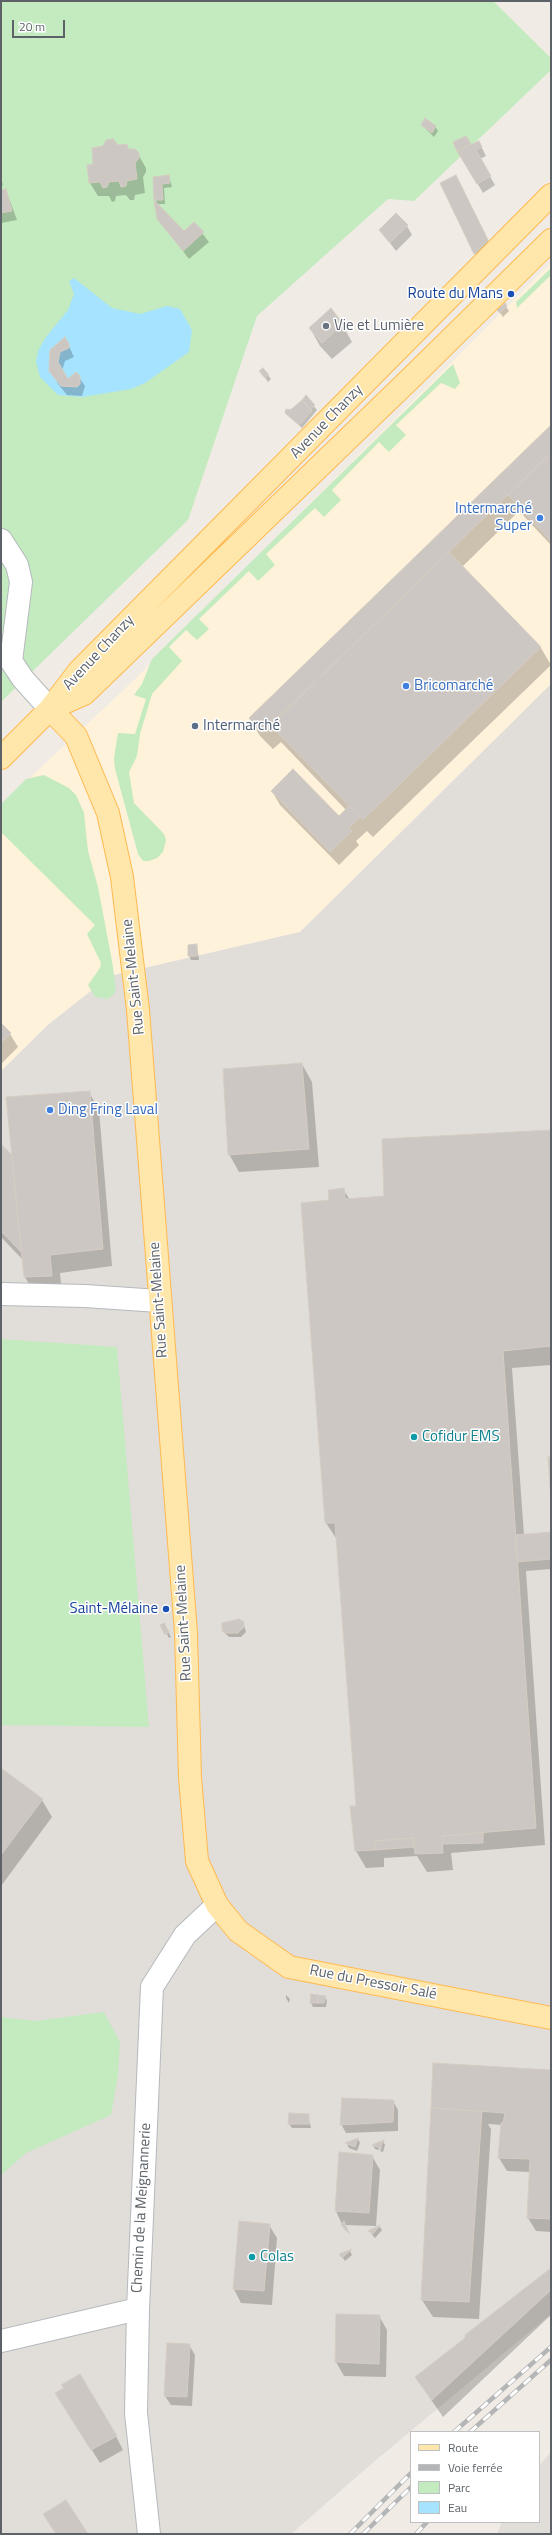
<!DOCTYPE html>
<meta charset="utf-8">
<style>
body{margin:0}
#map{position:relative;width:552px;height:2535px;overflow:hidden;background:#f0ece5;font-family:"Titillium Web",sans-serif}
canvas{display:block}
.frame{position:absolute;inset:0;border:2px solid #5c6267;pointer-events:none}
.legend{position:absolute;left:410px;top:2431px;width:130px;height:92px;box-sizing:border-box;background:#fff;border:1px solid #bec0c2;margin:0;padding:5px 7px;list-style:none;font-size:12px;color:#5c6267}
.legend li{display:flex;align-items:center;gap:8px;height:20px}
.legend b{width:20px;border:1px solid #bec0c2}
.scale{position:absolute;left:12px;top:20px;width:53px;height:18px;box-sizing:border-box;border:2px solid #5c6267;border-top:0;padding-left:5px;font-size:12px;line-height:14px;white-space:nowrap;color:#5c6267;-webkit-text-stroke:3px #fff;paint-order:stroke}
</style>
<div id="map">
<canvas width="552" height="2535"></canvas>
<div class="frame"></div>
<ul class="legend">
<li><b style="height:5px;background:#ffe7ab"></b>Route</li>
<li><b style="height:5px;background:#b4b5b6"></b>Voie ferrée</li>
<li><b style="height:11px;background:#c4eabf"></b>Parc</li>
<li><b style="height:11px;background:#a6e3ff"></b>Eau</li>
</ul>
<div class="scale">20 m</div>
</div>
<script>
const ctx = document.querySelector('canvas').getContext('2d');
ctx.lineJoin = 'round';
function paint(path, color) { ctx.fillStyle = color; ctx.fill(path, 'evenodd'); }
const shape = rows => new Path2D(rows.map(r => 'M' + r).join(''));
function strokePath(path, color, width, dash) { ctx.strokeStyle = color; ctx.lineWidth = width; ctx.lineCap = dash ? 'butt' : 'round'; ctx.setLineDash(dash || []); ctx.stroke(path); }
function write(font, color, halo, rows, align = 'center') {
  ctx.font = font + ' "Titillium Web",sans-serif'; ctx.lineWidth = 3; ctx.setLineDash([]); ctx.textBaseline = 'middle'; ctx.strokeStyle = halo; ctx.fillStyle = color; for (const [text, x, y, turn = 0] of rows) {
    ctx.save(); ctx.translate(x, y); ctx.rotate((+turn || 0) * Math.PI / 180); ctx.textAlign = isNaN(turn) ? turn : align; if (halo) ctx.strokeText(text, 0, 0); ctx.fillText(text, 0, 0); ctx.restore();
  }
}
paint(shape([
 [551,263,551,684,300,932,110,976,49,1024,1,1071,1,805,132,682]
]), '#fff2db');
paint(shape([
 [551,684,551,2314,369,2466,291,2534,1,2534,1,1071,49,1024,110,976,300,932],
 [551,2452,551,2534,497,2534,502,2522,539,2522,539,2466]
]), '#e1ded9');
paint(shape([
 [1,1,493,1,551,58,551,70,414,201,388,199,257,316,188,520,1,702],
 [551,268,551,275,517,308,516,302],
 [453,364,460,383,455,389,441,383,396,425,406,435,389,452,379,442,332,490,341,500,324,517,315,508,266,554,275,565,258,581,249,571,199,619,209,629,197,640,186,630,169,647,182,661,152,694,140,734,137,756,129,772,134,803,164,834,166,840,163,852,157,858,149,861,143,861,138,854,115,769,114,758,118,733,135,734,146,699,134,695,142,684,152,659],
 [44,775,69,788,76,795,84,813,88,851,98,887,112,961,116,988,114,994,108,999,95,997,88,985,100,968,101,963,87,934,95,925,1,832,1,804,26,779],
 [1,1339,117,1347,149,1727,1,1725],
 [104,2012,120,2042,118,2076,111,2115,26,2153,1,2175,1,2017,35,2021]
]), '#c4eabf');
paint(shape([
 [74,278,112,308,140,314,167,306,180,309,192,330,189,352,145,383,131,389,82,397,58,395,40,377,36,362,38,351,46,337,68,310,74,294,69,281]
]), '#a6e3ff');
paint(shape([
 [422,125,435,126,438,131,434,137],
 [479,142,486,156,480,159,495,185,483,193,459,152],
 [127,145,129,150,138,154,146,168,146,172,143,177,145,193,135,195,134,200,130,200,126,195,116,196,115,201,112,202,109,196,98,196,90,183,94,165,118,146],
 [169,176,172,187,164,188,165,204,157,204,184,232,194,223,209,242,189,259,158,218,154,178],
 [1,178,3,185,1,186],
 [441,183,460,185,493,250,480,263],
 [6,190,17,220,1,223,1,194],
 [407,226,412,235,396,251,380,230],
 [505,305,509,311,503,317,499,311],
 [342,324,352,342,332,359,320,346,310,328],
 [68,344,74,357,65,361,62,371,68,380,79,377,85,386,82,396,67,395,58,384,49,366,51,351],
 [263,375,268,375,271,379,268,382],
 [306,397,317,410,302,428,286,413],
 [551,427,551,545,519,511,462,567,541,648,551,665,373,837,367,831,356,841,359,845,339,865,280,805,272,791,339,817,346,810,281,742,273,749,260,736,250,719],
 [197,945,199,960,191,960,189,956],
 [1,1024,10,1034,18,1047,1,1064],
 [302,1064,312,1082,319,1167,239,1172,229,1154],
 [89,1092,99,1110,112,1266,60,1273,62,1293,35,1294,25,1277,23,1260,1,1237,1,1146,13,1158],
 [551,1131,551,1365,512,1368,524,1535,551,1533,551,1569,526,1571,545,1845,451,1853,453,1870,427,1872,417,1856,384,1858,384,1867,366,1868,356,1851,357,1806,338,1541,326,1523,302,1204,330,1201,343,1189,350,1200,385,1197],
 [243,1622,246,1632,241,1637,229,1637,223,1631],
 [164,1624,171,1637,169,1638,162,1625],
 [1,1770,42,1800,52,1817,1,1886],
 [286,1995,290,1999,289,2003,286,1998],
 [325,1996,327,2001,326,2007,313,2007,311,2003],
 [551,2071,551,2232,536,2231,528,2218,530,2172,507,2171,499,2158,502,2125,488,2124,491,2129,479,2319,433,2317,422,2300,432,2108],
 [393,2101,398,2110,398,2131,346,2133,341,2124],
 [290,2114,308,2115,311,2128,292,2128,289,2124],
 [358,2139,360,2143,357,2151,349,2148,347,2144],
 [383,2141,385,2145,383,2152,380,2151,382,2146,378,2150,375,2149,373,2145],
 [372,2156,380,2170,376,2226,345,2225,350,2234,344,2229,336,2211],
 [240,2222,269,2225,277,2238,272,2305,241,2303,234,2289],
 [380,2227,382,2230,375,2238,369,2231],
 [350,2251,352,2255,345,2261,341,2255],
 [551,2270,551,2315,443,2417,416,2378],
 [379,2316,387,2330,386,2377,344,2376,336,2362],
 [189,2345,195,2355,192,2406,171,2405,165,2396],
 [65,2407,116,2436,123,2450,100,2463]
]), '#0003');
const building = shape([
 [425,118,436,126,432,133,421,125,425,118],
 [466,136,471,144,457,151,453,142,466,136],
 [113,139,118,145,127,144,128,149,135,149,139,153,139,158,135,163,137,179,127,181,126,186,121,187,119,181,109,182,107,187,103,188,100,182,89,183,87,165,93,164,92,148,103,146,106,140,113,139],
 [479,141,482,147,476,150,491,176,477,184,457,151,479,141],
 [169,175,170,183,162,184,163,200,154,200,153,177,169,175],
 [456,175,488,240,474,254,440,183,456,175],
 [6,189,12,211,1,213,1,190,6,189],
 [154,200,184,231,194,222,204,232,183,251,157,219,154,200],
 [396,213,408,225,390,243,379,230,396,213],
 [505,303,507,306,500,313,497,310,505,303],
 [331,308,343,324,322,343,309,328,331,308],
 [65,337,69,344,69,348,60,352,58,362,68,379,76,372,80,376,80,384,77,387,61,386,49,371,50,350,65,337],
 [263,368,269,375,265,378,259,371,263,368],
 [306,395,315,405,310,410,302,400,306,395],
 [302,400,312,411,299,425,285,413,286,409,291,410,302,400],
 [551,425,551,453,263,733,249,718,551,425],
 [551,453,551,541,508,495,551,453],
 [449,552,541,647,363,820,270,725,449,552],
 [293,769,339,816,349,806,360,817,349,828,352,831,330,852,271,791,293,769],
 [197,944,197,956,188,956,188,945,197,944],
 [1,1023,11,1033,1,1043,1,1023],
 [302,1063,309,1149,228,1155,223,1069,302,1063],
 [90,1091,103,1249,50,1255,52,1276,24,1277,6,1097,90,1091],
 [551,1130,551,1346,503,1351,536,1828,442,1836,443,1853,415,1854,413,1838,375,1841,374,1850,355,1851,350,1806,356,1806,335,1523,325,1523,301,1203,329,1200,328,1190,344,1188,345,1199,384,1196,382,1139,551,1130],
 [1,1144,12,1155,21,1252,1,1231,1,1144],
 [548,1457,551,1457,551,1500,548,1457],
 [551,1532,551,1559,517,1562,515,1535,551,1532],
 [239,1619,244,1622,244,1627,238,1633,226,1633,222,1631,222,1623,239,1619],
 [164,1623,169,1632,165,1635,160,1625,164,1623],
 [1,1768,43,1799,1,1855,1,1768],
 [483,1833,483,1843,443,1844,442,1836,483,1833],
 [413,1838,415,1847,374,1850,375,1841,413,1838],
 [311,1994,318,1995,317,2003,310,2003,311,1994],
 [318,1995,326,1996,324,2003,317,2003,318,1995],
 [433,2063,551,2070,551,2219,527,2218,530,2159,498,2158,501,2123,503,2123,505,2113,431,2108,433,2063],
 [342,2098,394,2100,393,2122,340,2125,342,2098],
 [431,2108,482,2111,469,2302,421,2300,431,2108],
 [289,2113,309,2114,309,2124,288,2124,289,2113],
 [358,2138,355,2147,345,2143,358,2138],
 [384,2140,380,2148,372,2145,384,2140],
 [339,2152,373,2155,369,2213,335,2211,339,2152],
 [239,2221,270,2224,264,2291,233,2289,239,2221],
 [344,2221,349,2233,341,2225,344,2221],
 [380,2225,373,2234,368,2231,380,2225],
 [352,2249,342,2258,339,2254,352,2249],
 [551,2268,551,2290,432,2400,415,2377,465,2338,465,2335,551,2268],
 [336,2314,380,2315,379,2364,335,2362,336,2314],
 [167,2343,190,2344,187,2397,164,2396,167,2343],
 [80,2374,117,2436,91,2450,55,2393,64,2388,61,2385,80,2374],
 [66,2500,88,2534,56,2534,43,2514,66,2500]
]);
paint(building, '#ccc7c2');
strokePath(building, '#d6cdc2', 1);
const minor = shape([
 [1,540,17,565,21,582,11,661,23,679,50,709],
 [1,1294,85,1296,159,1301],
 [1,2341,138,2309],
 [149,2534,136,2413,138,2309,152,1987,185,1935,217,1905]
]);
const major = shape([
 [50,709,76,736,108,813,122,877,138,1010,186,1633,190,1777,197,1861,217,1905,238,1931,289,1967,551,2018],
 [50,709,84,694,412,377,551,240],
 [1,758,50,709,79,671,551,195]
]);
strokePath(minor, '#b5b9bd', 24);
strokePath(major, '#ffb950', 24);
strokePath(minor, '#fff', 22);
strokePath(major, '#ffe7ab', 22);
const rail = shape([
 [454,2432,551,2347],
 [470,2432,551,2360],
 [350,2534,411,2473],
 [363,2534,411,2487],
 [416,2534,427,2522]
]);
strokePath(rail, '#b4b5b6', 4.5);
strokePath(rail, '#fff', 3, [9]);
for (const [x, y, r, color] of [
 [511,294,4,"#1a4fb4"],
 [326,326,4,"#6b7280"],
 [540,518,4,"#3f7fe0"],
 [406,686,4,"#3f7fe0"],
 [195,726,4,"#5c6f8a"],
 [50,1110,4,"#3f7fe0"],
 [414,1437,4,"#0f9aa8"],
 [166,1609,4,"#1a4fb4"],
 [252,2257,4,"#0f9aa8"]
]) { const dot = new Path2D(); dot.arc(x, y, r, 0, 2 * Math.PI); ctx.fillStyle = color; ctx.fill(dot); strokePath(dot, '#fff', 1.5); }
write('15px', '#164399', '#fff', [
 ["Route du Mans",503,294],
 ["Saint-Mélaine",158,1609]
], 'right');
write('15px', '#5b616d', '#fff', [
 ["Vie et Lumière",334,326]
], 'left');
write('15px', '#5c6267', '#fff', [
 ["Avenue Chanzy",327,422,-46],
 ["Avenue Chanzy",99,653,-47],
 ["Rue Saint-Melaine",134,977,-96],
 ["Rue Saint-Melaine",159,1300,-94],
 ["Rue Saint-Melaine",184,1623,-93],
 ["Rue du Pressoir Salé",373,1983,11],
 ["Chemin de la Meignannerie",142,2208,-87]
]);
write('15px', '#366cbe', '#fff', [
 ["Intermarché",532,509,"right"],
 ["Super",532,526,"right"],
 ["Bricomarché",414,686],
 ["Ding Fring Laval",58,1110]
], 'left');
write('15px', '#4e5e75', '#fff', [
 ["Intermarché",203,726]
], 'left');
write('15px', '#0d838f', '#fff', [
 ["Cofidur EMS",422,1437],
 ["Colas",260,2257]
], 'left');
</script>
